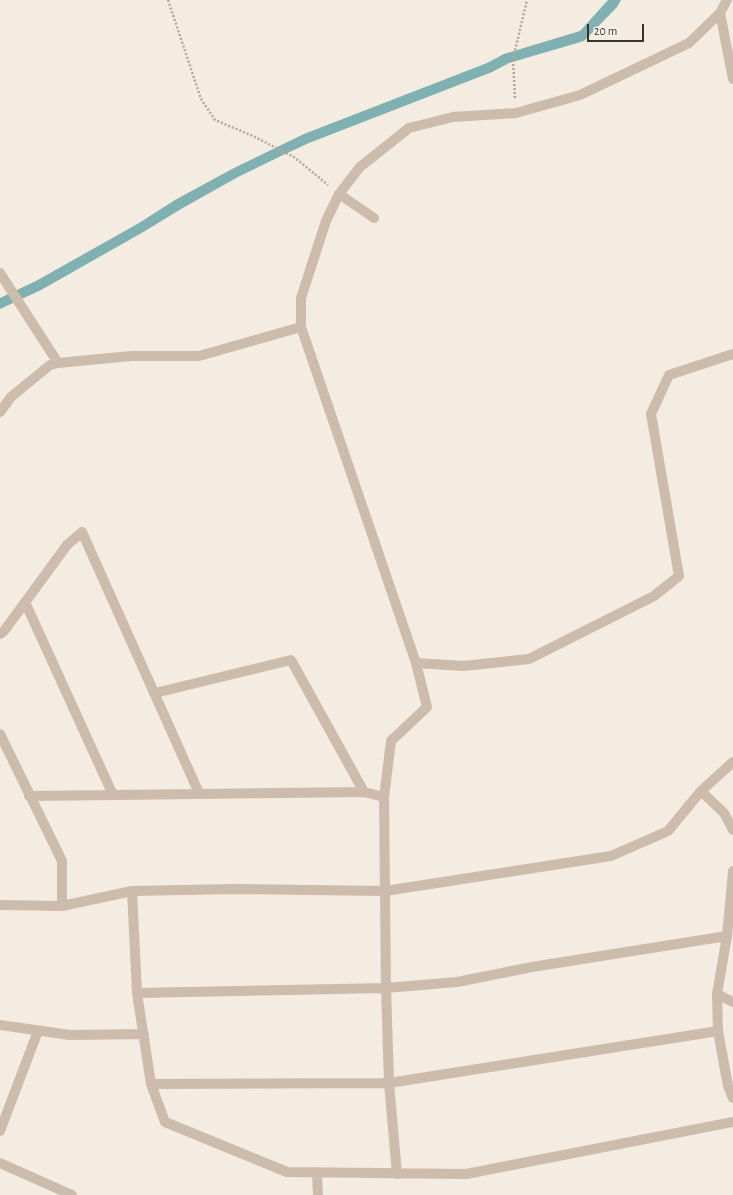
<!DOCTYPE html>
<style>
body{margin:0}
#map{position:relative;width:733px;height:1195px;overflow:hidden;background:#f4ebe1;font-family:"Alegreya Sans",sans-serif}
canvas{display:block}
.scale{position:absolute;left:587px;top:24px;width:57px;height:18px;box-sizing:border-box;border:2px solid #3b302b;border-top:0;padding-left:5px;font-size:12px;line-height:14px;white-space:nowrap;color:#3b302b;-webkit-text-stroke:3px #fbf5ee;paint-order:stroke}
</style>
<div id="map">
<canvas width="733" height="1195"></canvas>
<div class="scale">20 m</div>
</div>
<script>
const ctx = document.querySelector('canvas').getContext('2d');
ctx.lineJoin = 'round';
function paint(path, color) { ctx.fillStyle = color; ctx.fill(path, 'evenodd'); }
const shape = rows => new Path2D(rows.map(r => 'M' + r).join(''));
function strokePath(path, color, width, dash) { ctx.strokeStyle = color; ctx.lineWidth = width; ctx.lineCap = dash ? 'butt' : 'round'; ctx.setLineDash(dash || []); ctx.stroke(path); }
paint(shape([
 [608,0,621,0,617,7,584,41,509,63,492,72,309,143,281,156,238,177,181,209,145,231,41,290,0,309,0,298,36,281,139,223,175,200,232,169,304,134,487,63,504,54,580,31]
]), '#7fb0b2');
strokePath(shape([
 [168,0,201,99,215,120,253,136,294,157,328,185],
 [515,98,513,59,527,0]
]), '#b9a596', 2.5, [2, 2]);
strokePath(shape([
 [720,13,733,79],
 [339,194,374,218],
 [0,273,58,363],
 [0,412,11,397,50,365,58,363,131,356,199,356,301,327],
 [25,602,113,795],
 [0,634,4,631,67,545,82,532,199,793],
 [416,663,464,666,529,659,654,596,679,576,651,414,669,375,733,354],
 [155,693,291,660,364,792],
 [0,734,62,861,62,906],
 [701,791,724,813,733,830],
 [29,796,364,792,384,797],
 [733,871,727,936,717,994,718,1031,728,1086,733,1098],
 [132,891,137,993,151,1084,165,1122,287,1172,466,1174,733,1122],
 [0,905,62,906,132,891,235,889,385,891,611,856,668,831,701,791,733,762],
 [137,993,386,988,457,982,532,967,727,936],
 [717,994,733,1002],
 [0,1025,70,1035,144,1034],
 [151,1084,389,1083,718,1031],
 [0,1131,38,1031],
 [0,1163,72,1195],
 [317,1173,318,1195],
 [397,1174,389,1083,386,988,384,797,391,741,427,707,416,663,301,327,301,298,326,221,339,194,360,167,409,128,453,117,516,113,580,95,689,43,720,13,727,0]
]), '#cdbbac', 10);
</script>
